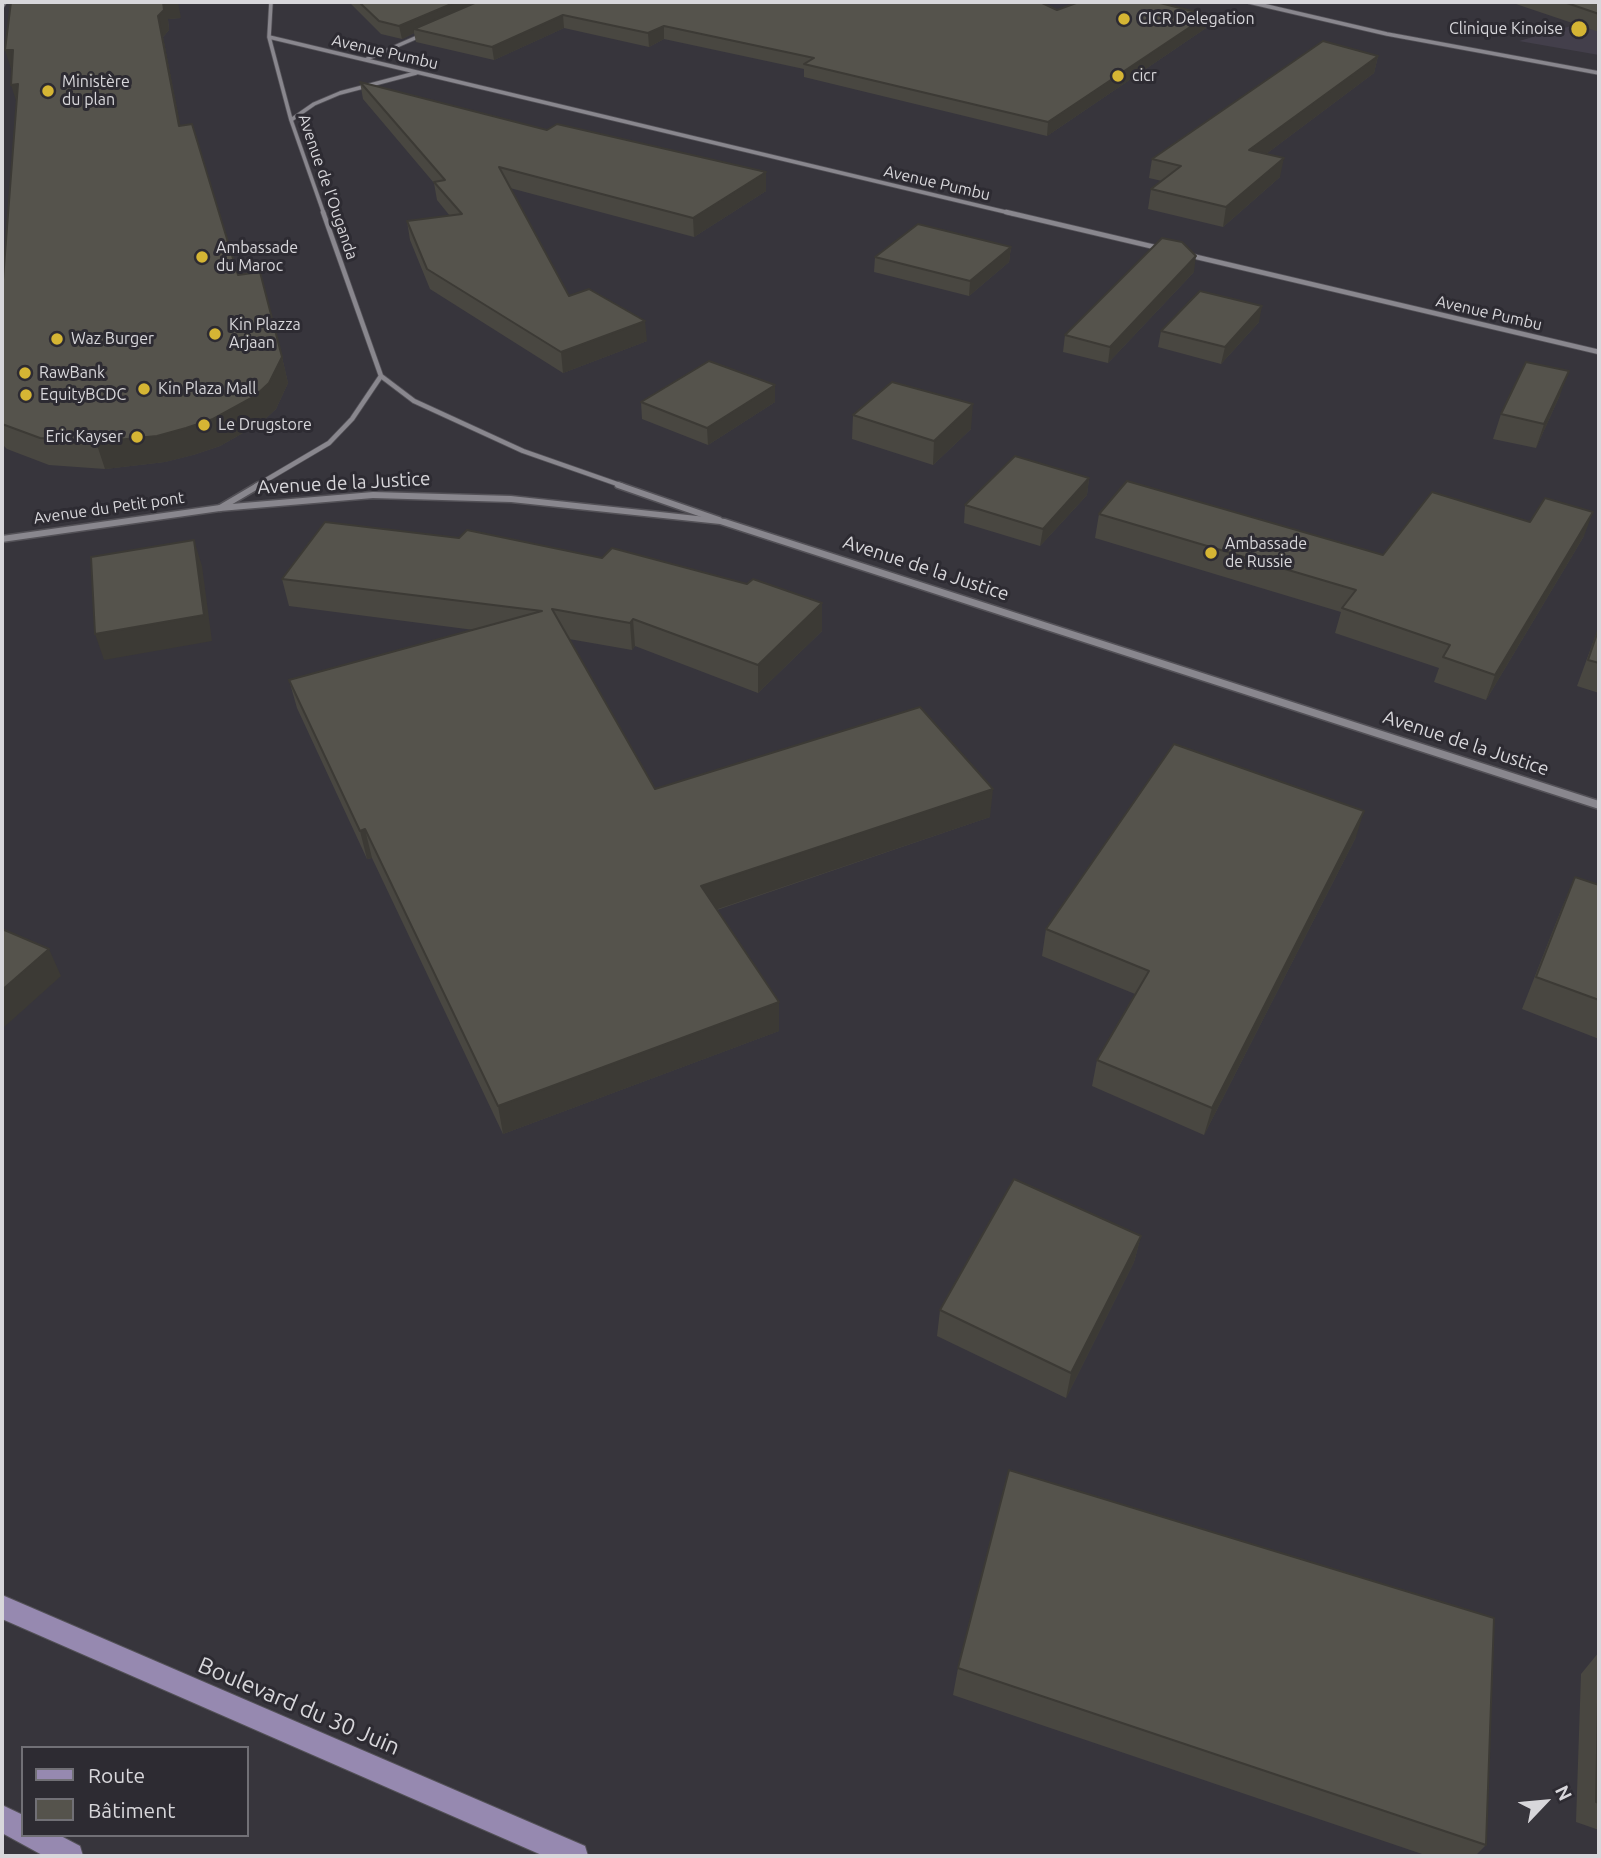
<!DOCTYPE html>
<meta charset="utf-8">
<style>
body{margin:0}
#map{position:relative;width:1601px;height:1858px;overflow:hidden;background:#37353c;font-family:Ubuntu,sans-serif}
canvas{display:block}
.frame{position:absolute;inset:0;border:4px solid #d8d7db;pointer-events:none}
.legend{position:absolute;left:21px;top:1746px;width:228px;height:91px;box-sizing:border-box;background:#2d2b32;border:2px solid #717076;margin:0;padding:9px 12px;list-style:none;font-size:21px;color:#d8d7db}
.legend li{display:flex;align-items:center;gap:14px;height:35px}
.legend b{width:35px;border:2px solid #717076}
.north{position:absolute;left:1510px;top:1767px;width:70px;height:70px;-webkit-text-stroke:5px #2d2b32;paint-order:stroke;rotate:64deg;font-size:19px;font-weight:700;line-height:28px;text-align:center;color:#d8d7db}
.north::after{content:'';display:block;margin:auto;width:24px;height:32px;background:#d8d7db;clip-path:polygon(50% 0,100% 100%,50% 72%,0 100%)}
</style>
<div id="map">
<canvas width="1601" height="1858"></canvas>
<div class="frame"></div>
<ul class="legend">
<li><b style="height:9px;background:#9689b0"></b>Route</li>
<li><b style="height:19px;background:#55534c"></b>Bâtiment</li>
</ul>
<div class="north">N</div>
</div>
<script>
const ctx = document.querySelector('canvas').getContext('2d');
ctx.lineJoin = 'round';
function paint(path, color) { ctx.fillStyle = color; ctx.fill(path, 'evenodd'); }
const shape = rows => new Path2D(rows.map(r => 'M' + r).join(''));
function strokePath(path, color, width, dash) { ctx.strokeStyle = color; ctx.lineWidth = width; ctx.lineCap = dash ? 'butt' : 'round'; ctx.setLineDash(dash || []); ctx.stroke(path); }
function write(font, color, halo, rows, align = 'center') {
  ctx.font = font + ' Ubuntu,sans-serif'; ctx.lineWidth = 6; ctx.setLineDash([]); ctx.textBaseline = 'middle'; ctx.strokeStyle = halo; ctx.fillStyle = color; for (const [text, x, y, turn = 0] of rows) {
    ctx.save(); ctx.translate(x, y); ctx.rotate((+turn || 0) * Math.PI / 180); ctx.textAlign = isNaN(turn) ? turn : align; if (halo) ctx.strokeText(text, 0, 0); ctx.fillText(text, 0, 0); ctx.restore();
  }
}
paint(shape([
 [1599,18,1599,55,1519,41]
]), '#433f4b');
const streetFar2 = shape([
 [271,2,269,37,291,120,324,214],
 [1249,2,1387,34,1599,73],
 [2,7,5,2],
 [269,37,1014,214],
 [367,59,422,35],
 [291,120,314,104,340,93,416,73]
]);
const streetFar1 = shape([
 [323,212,381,376,414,401,523,451,623,486],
 [1006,212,1163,249],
 [1188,255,1599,352],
 [256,486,329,443,352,419,381,376]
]);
const street = shape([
 [618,485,719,520],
 [220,508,259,485]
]);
const secondary = shape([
 [373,492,511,496,725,519,1599,801,1599,809,720,524,511,502,373,498,220,511,2,542,2,536,220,505,373,492]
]);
const primary = shape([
 [2,1595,585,1846,588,1856,544,1856,2,1619,2,1595],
 [2,1805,23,1815,23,1835,59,1835,80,1846,83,1856,44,1856,2,1833,2,1805]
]);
strokePath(streetFar2, '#535157', 5);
strokePath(streetFar1, '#535157', 6);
strokePath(street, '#535157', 9);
strokePath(secondary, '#535157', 3);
strokePath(primary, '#535157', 2);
strokePath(streetFar2, '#89878e', 3.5);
strokePath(streetFar1, '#89878e', 4.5);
strokePath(street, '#89878e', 6);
paint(secondary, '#89878e');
paint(primary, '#9689b0');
paint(shape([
 [11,2,181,18,168,19,169,30,163,37,180,125,238,275,282,357,288,383,276,409,262,422,220,446,193,455,165,462,105,469,49,465,7,449,2,444,2,293,17,103,12,70],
 [349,2,1040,2,1057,10,1206,28,1047,136,804,77,804,69,664,39,649,47,564,28,494,60,416,42,414,33,402,39,381,34],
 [1510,2,1599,2,1599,32],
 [1378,56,1374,73,1266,154,1280,177,1223,227,1148,209,1151,189,1162,181,1149,178,1152,159],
 [360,82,766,191,694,237,510,188,569,296,647,341,563,373,430,289,410,240,407,221,450,216,437,200,434,183,363,99],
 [1011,247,1009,262,969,296,874,272,875,257],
 [1194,272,1108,363,1063,352,1065,335],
 [1259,322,1221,364,1158,347,1161,331],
 [1560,395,1536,448,1493,439,1501,414],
 [641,402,775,402,708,445,642,419],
 [853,415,971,429,933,465,852,439],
 [1089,478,1087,495,1040,546,964,523,965,505],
 [1099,514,1383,555,1530,522,1584,536,1486,700,1434,682,1439,668,1335,633,1341,612,1095,538],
 [602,558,747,584,822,603,822,631,758,693,635,646,632,650,569,639,655,789,990,817,717,910,779,1031,503,1134,372,858,367,859,297,708,289,680,474,630,289,606,282,579],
 [1599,626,1599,693,1577,686],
 [1356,837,1204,1135,1092,1086,1097,1060,1135,994,1042,956,1046,929],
 [1575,877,1599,885,1599,1039,1522,1009,1561,910],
 [1141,1236,1134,1262,1066,1398,937,1336,940,1310],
 [1599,1652,1599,1830,1576,1822,1581,1674],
 [958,1668,1486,1845,1475,1856,1428,1856,953,1695]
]), '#494741');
paint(shape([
 [163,2,178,2,181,18,168,19,169,30,163,37,185,148,179,126,158,16],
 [456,2,486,2,414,29,414,33,402,39,399,26],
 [563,15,564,28,494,60,492,47],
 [1208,15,1206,28,1047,136,1048,122],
 [664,26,664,39,649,47,648,33],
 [5,50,13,50,12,72],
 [1378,56,1374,73,1246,169,1249,150],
 [18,84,18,107,11,85],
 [1284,158,1280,177,1223,227,1226,207],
 [766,172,766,191,694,237,693,218],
 [1011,247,1009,262,969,296,970,281],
 [1196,256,1194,272,1108,363,1110,347],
 [1262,306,1259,322,1221,364,1225,347],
 [645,321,647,341,563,373,561,352],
 [282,357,288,383,276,409,262,422,220,446,193,455,165,462,105,469,96,442],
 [1569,371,1560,395,1536,448,1544,424],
 [775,385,775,402,708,445,707,428],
 [973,404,971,429,933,465,934,441],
 [1089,478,1087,495,1040,546,1043,529],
 [1593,512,1584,536,1486,700,1495,675],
 [194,540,202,566,212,641,104,660,95,634],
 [822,603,822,631,758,693,758,665],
 [633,619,635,646,632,650,630,623],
 [993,789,990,817,703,914,701,886],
 [1364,811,1356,837,1204,1135,1212,1108],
 [365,829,372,858,367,859,360,831],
 [49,949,61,976,2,1029,2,990],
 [779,1002,779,1031,503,1134,498,1106],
 [1141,1236,1134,1262,1066,1398,1071,1373]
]), '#3c3a35');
const building = shape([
 [11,2,163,2,164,10,158,16,179,126,192,124,238,275,260,272,282,357,269,383,255,396,213,419,186,428,157,436,96,442,40,438,2,424,2,293,18,84,11,85,13,50,5,50,11,2],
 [359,2,456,2,399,26,379,21,359,2],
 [477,2,1040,2,1057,10,1079,2,1156,2,1208,15,1048,122,804,64,814,58,664,26,648,33,563,15,492,47,414,29,477,2],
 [1564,2,1599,2,1599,14,1564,2],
 [1323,41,1378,56,1249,150,1284,158,1226,207,1151,189,1181,166,1152,159,1323,41],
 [360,82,547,130,557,124,766,172,693,218,499,167,569,296,589,289,645,321,561,352,427,269,407,221,462,214,434,182,445,180,360,82],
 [918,224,1011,247,970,281,875,257,918,224],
 [1162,238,1182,242,1196,256,1110,347,1065,335,1162,238],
 [1200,291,1262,306,1225,347,1161,331,1200,291],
 [709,361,775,385,707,428,641,402,709,361],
 [1526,362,1569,371,1544,424,1501,414,1526,362],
 [892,382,973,404,934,441,853,415,892,382],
 [1015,456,1089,478,1043,529,965,505,1015,456],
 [1127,481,1383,555,1432,492,1530,522,1545,498,1593,512,1495,675,1443,657,1450,645,1342,608,1356,590,1099,514,1127,481],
 [325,522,459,538,467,530,602,558,612,548,747,584,753,579,822,603,758,665,633,619,630,623,552,609,655,789,920,707,993,789,701,886,779,1002,498,1106,365,829,360,831,289,680,542,611,282,579,325,522],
 [194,540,204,615,95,634,91,557,194,540],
 [1599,628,1599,663,1588,660,1599,628],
 [1174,744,1364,811,1212,1108,1097,1060,1149,971,1046,929,1174,744],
 [1575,877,1599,885,1599,1000,1536,977,1575,877],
 [2,929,49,949,2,990,2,929],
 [1014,1179,1141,1236,1071,1373,940,1310,1014,1179],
 [1009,1470,1494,1618,1486,1845,958,1668,1009,1470],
 [1599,1652,1599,1803,1596,1802,1599,1652]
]);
paint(building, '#55534c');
strokePath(building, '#3c3a35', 2);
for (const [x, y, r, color] of [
 [1124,19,7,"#d5b534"],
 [1579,29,9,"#d5b534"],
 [1118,76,7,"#d5b534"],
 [48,91,7,"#d5b534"],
 [202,257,7,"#d5b534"],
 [215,334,7,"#d5b534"],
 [57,339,7,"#d5b534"],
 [25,373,7,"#d5b534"],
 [144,389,7,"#d5b534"],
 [26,395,7,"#d5b534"],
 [204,425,7,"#d5b534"],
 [137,437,7,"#d5b534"],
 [1211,553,7,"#d5b534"]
]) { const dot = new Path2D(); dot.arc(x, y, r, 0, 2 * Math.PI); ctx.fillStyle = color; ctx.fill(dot); strokePath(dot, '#2d2b32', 2.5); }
write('16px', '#d8d7db', '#2d2b32', [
 ["CICR Delegation",1138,19],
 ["Clinique Kinoise",1563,29,"right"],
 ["cicr",1132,76],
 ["Ministère",62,82],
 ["du plan",62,100],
 ["Ambassade",216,248],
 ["du Maroc",216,266],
 ["Kin Plazza",229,325],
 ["Arjaan",229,343],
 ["Waz Burger",71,339],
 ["RawBank",39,373],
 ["Kin Plaza Mall",158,389],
 ["EquityBCDC",40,395],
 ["Le Drugstore",218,425],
 ["Eric Kayser",123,437,"right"],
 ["Ambassade",1225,544],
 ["de Russie",1225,562]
], 'left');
write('16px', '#d8d7db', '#2d2b32', [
 ["Avenue Pumbu",385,52,13],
 ["Avenue Pumbu",937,183,13],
 ["Avenue de l’Ouganda",328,187,71],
 ["Avenue Pumbu",1489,313,13],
 ["Avenue du Petit pont",109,508,-8]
]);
write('19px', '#d8d7db', '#2d2b32', [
 ["Avenue de la Justice",344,483,-3],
 ["Avenue de la Justice",926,568,18],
 ["Avenue de la Justice",1466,743,18]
]);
write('23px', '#d8d7db', '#2d2b32', [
 ["Boulevard du 30 Juin",299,1706,23]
]);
</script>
